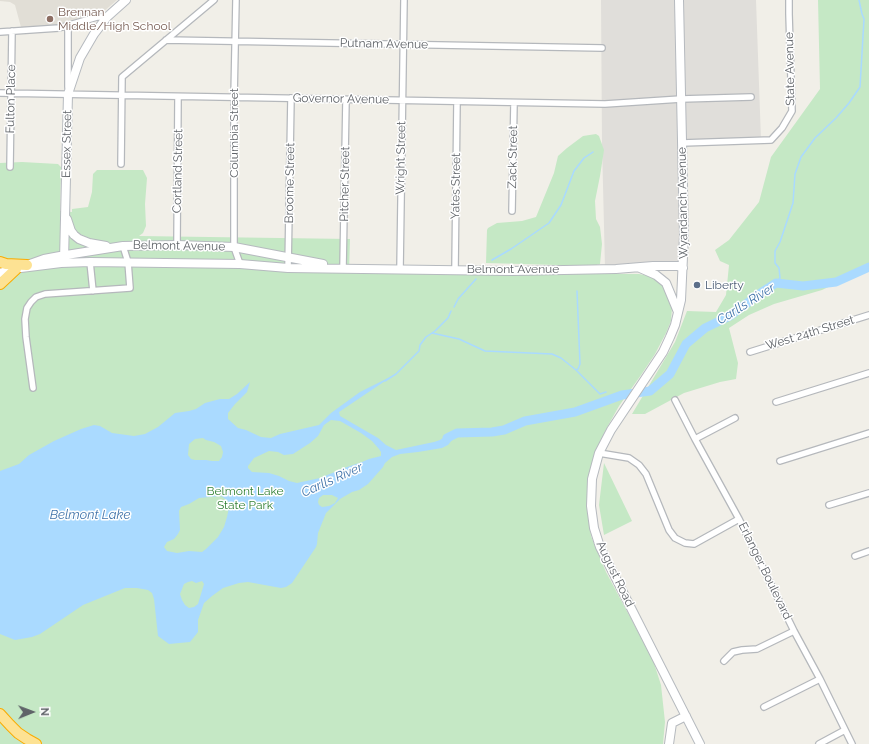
<!DOCTYPE html>
<style>
body{margin:0}
#map{position:relative;width:869px;height:744px;overflow:hidden;background:#f1efe8;font-family:Raleway,sans-serif}
canvas{display:block}
.north{position:absolute;left:12px;top:692px;width:40px;height:40px;-webkit-text-stroke:3px #fff;paint-order:stroke;rotate:89deg;font-size:11px;font-weight:700;line-height:16px;text-align:center;color:#5f6368}
.north::after{content:'';display:block;margin:auto;width:14px;height:18px;background:#5f6368;clip-path:polygon(50% 0,100% 100%,50% 72%,0 100%)}
</style>
<div id="map">
<canvas width="869" height="744"></canvas>
<div class="north">N</div>
</div>
<script>
const ctx = document.querySelector('canvas').getContext('2d');
ctx.lineJoin = 'round';
function paint(path, color) { ctx.fillStyle = color; ctx.fill(path, 'evenodd'); }
const shape = rows => new Path2D(rows.map(r => 'M' + r).join(''));
function strokePath(path, color, width, dash) { ctx.strokeStyle = color; ctx.lineWidth = width; ctx.lineCap = dash ? 'butt' : 'round'; ctx.setLineDash(dash || []); ctx.stroke(path); }
function write(font, color, halo, rows, align = 'center') {
  ctx.font = font + ' Raleway,sans-serif'; ctx.lineWidth = 3; ctx.setLineDash([]); ctx.textBaseline = 'middle'; ctx.strokeStyle = halo; ctx.fillStyle = color; for (const [text, x, y, turn = 0] of rows) {
    ctx.save(); ctx.translate(x, y); ctx.rotate((+turn || 0) * Math.PI / 180); ctx.textAlign = isNaN(turn) ? turn : align; if (halo) ctx.strokeText(text, 0, 0); ctx.fillText(text, 0, 0); ctx.restore();
  }
}
paint(shape([
 [601,0,756,0,761,140,682,139,683,268,605,268,602,144]
]), '#e0deda');
paint(shape([
 [0,0,117,0,103,12,59,27,22,31,15,5,10,2,0,1]
]), '#e1ded6');
paint(shape([
 [818,0,869,0,869,268,822,290,774,304,749,315,729,328,738,363,736,379,720,382,684,393,645,414,632,414,675,342,687,311,716,312,726,295,729,265,720,261,715,250,729,240,759,202,771,157,820,89],
 [596,134,599,136,604,150,600,176,595,201,596,219,600,227,602,244,600,264,593,266,486,263,487,230,488,228,497,223,522,221,536,217,554,173,558,156,567,148,583,136],
 [22,162,58,164,61,167,60,211,72,212,72,209,88,207,92,192,93,174,97,170,143,170,147,178,145,204,146,226,143,233,139,236,350,239,349,272,639,274,654,277,664,285,671,298,672,308,671,321,666,333,655,354,641,375,619,406,605,431,593,460,587,496,591,536,606,572,653,660,661,685,665,722,663,744,0,744,0,163],
 [604,463,632,521,604,535,599,505]
]), '#c5e8c5');
paint(shape([
 [394,375,339,412,340,416,378,438,386,445,396,450,434,442,440,440,452,432,456,430,456,435,448,445,442,448,418,452,400,454,392,457,385,463,383,467,368,484,359,490,352,492,340,499,326,513,318,533,317,544,316,547,292,583,286,587,281,588,248,582,239,583,223,588,212,596,204,603,198,620,198,632,190,642,169,644,158,636,154,599,152,593,148,590,137,588,125,588,83,605,40,634,32,637,15,640,0,634,0,471,19,464,29,455,54,441,81,429,94,425,100,426,112,433,134,436,145,434,158,427,175,413,189,411,196,409,205,403,220,399,229,399,237,394,250,382,247,392,235,404,228,413,228,419,238,428,246,430,261,437,271,438,280,434,319,425,331,413,360,392],
 [331,420,340,421,361,433,372,441,379,449,381,452,381,456,369,459,362,462,347,467,320,478,297,483,289,481,279,476,269,473,252,472,248,468,248,466,254,458,269,451,278,452,284,455,293,454,310,443,318,436,324,425],
 [203,438,206,440,214,442,221,446,223,452,222,457,219,461,212,461,206,460,195,460,191,459,188,455,189,444,195,439],
 [323,495,332,495,338,498,335,503,329,506,322,507,319,505,318,502,319,498],
 [221,496,228,501,229,508,227,517,224,527,218,537,206,549,202,552,189,551,177,553,167,551,164,547,167,542,174,539,178,534,180,530,179,511,181,507,189,504,199,498],
 [192,581,196,583,202,581,204,584,198,604,194,607,189,608,185,605,182,600,180,594,184,584,188,582]
]), '#aadaff');
strokePath(shape([
 [492,260,511,249,549,223,561,205,574,171,584,158,593,152],
 [776,283,780,278,779,268,775,263,775,251,780,242,793,203,795,174,801,157,815,138,836,118,849,103,860,87,864,19,862,14,859,0],
 [454,307,458,299,476,279],
 [432,333,459,339,485,351,552,354,561,358,576,370,578,369,580,364,577,291],
 [576,370,600,394,606,392],
 [385,381,396,374,419,351,420,345,426,337,435,331,448,318,451,311]
]), '#aadaff', 1.5);
strokePath(shape([
 [447,438,457,433,492,432,504,430,525,421,575,412,622,395,650,391,670,374,686,344,705,328,730,316,762,292,776,283,803,286,836,282,869,267]
]), '#aadaff', 9);
const street = shape([
 [236,0,234,98,234,247,240,264],
 [0,32,59,28,97,17,107,17],
 [166,40,602,48],
 [68,87,68,26],
 [0,93,605,104,681,99,751,97],
 [682,143,771,140,782,128,792,111,789,14,789,0],
 [121,164,122,77,214,0],
 [10,167,12,31],
 [512,211,514,103],
 [177,245,178,97],
 [90,262,93,291],
 [288,268,291,98],
 [343,268,346,100],
 [400,269,404,0],
 [455,269,457,102],
 [750,352,869,315],
 [33,388,26,337,25,319,27,308,31,302,36,297,45,294,130,288,128,262,123,246],
 [675,400,695,439,739,519,794,631,820,679,852,744],
 [776,402,869,373],
 [695,439,735,418],
 [599,453,629,458,639,465,646,474,669,530,675,538,685,543,694,544,739,519],
 [780,461,869,433],
 [829,505,869,493],
 [855,556,869,551],
 [724,661,733,652,742,650,757,649,794,631],
 [764,707,820,679],
 [819,744,845,730]
]);
const secondary = shape([
 [679,0,684,235,681,300,675,325,670,337,663,352,611,430,599,453,592,479,591,506,594,528,600,547,700,744],
 [67,219,71,231,74,235,79,239,89,243,106,246],
 [64,260,68,94,80,58,94,34,107,17,126,0],
 [30,264,44,259,60,256,123,246,177,245,234,247,323,264],
 [21,268,61,263,90,262,240,264,288,268,512,271,616,269,653,266,678,266,683,268],
 [640,268,656,275,666,283,678,312],
 [0,273,17,268],
 [669,744,672,723,686,716]
]);
const highway = shape([
 [0,262,6,264,27,265],
 [0,284,16,269],
 [0,714,10,725,18,733,27,739,36,744]
]);
strokePath(street, '#b5b8bc', 8);
strokePath(secondary, '#b6babf', 10);
strokePath(highway, '#f9ab00', 12);
strokePath(street, '#fff', 5.5);
strokePath(secondary, '#fff', 8);
strokePath(highway, '#fde293', 10);
for (const [x, y, r, color] of [
 [50,19,4,"#8d6e63"],
 [697,285,4,"#5c6f8a"]
]) { const dot = new Path2D(); dot.arc(x, y, r, 0, 2 * Math.PI); ctx.fillStyle = color; ctx.fill(dot); strokePath(dot, '#fff', 1.5); }
write('12px', '#785e54', '#fff', [
 ["Brennan",58,12],
 ["Middle/High School",58,26]
], 'left');
write('12px', '#5f6368', '#fff', [
 ["Putnam Avenue",384,44,1],
 ["State Avenue",790,69,-91],
 ["Fulton Place",11,99,-89],
 ["Governor Avenue",341,99,1],
 ["Columbia Street",234,133,-90],
 ["Essex Street",67,144,-89],
 ["Zack Street",513,157,-89],
 ["Wright Street",401,158,-89],
 ["Cortland Street",178,171,-89],
 ["Broome Street",290,183,-89],
 ["Pitcher Street",345,184,-89],
 ["Yates Street",456,186,-89],
 ["Wyandanch Avenue",683,203,-91],
 ["Belmont Avenue",179,246,1],
 ["Belmont Avenue",513,269],
 ["West 24th Street",810,333,-17],
 ["Erlanger Boulevard",765,571,64],
 ["August Road",615,574,64]
]);
write('12px', '#4e5e75', '#fff', [
 ["Liberty",705,285]
], 'left');
write('12px', '#348238', '#fff', [
 ["Belmont Lake",245,491],
 ["State Park",245,505]
]);
write('italic 13px', '#4174aa', '#fff', [
 ["Carlls River",746,304,-32],
 ["Carlls River",332,480,-24],
 ["Belmont Lake",90,515]
]);
</script>
